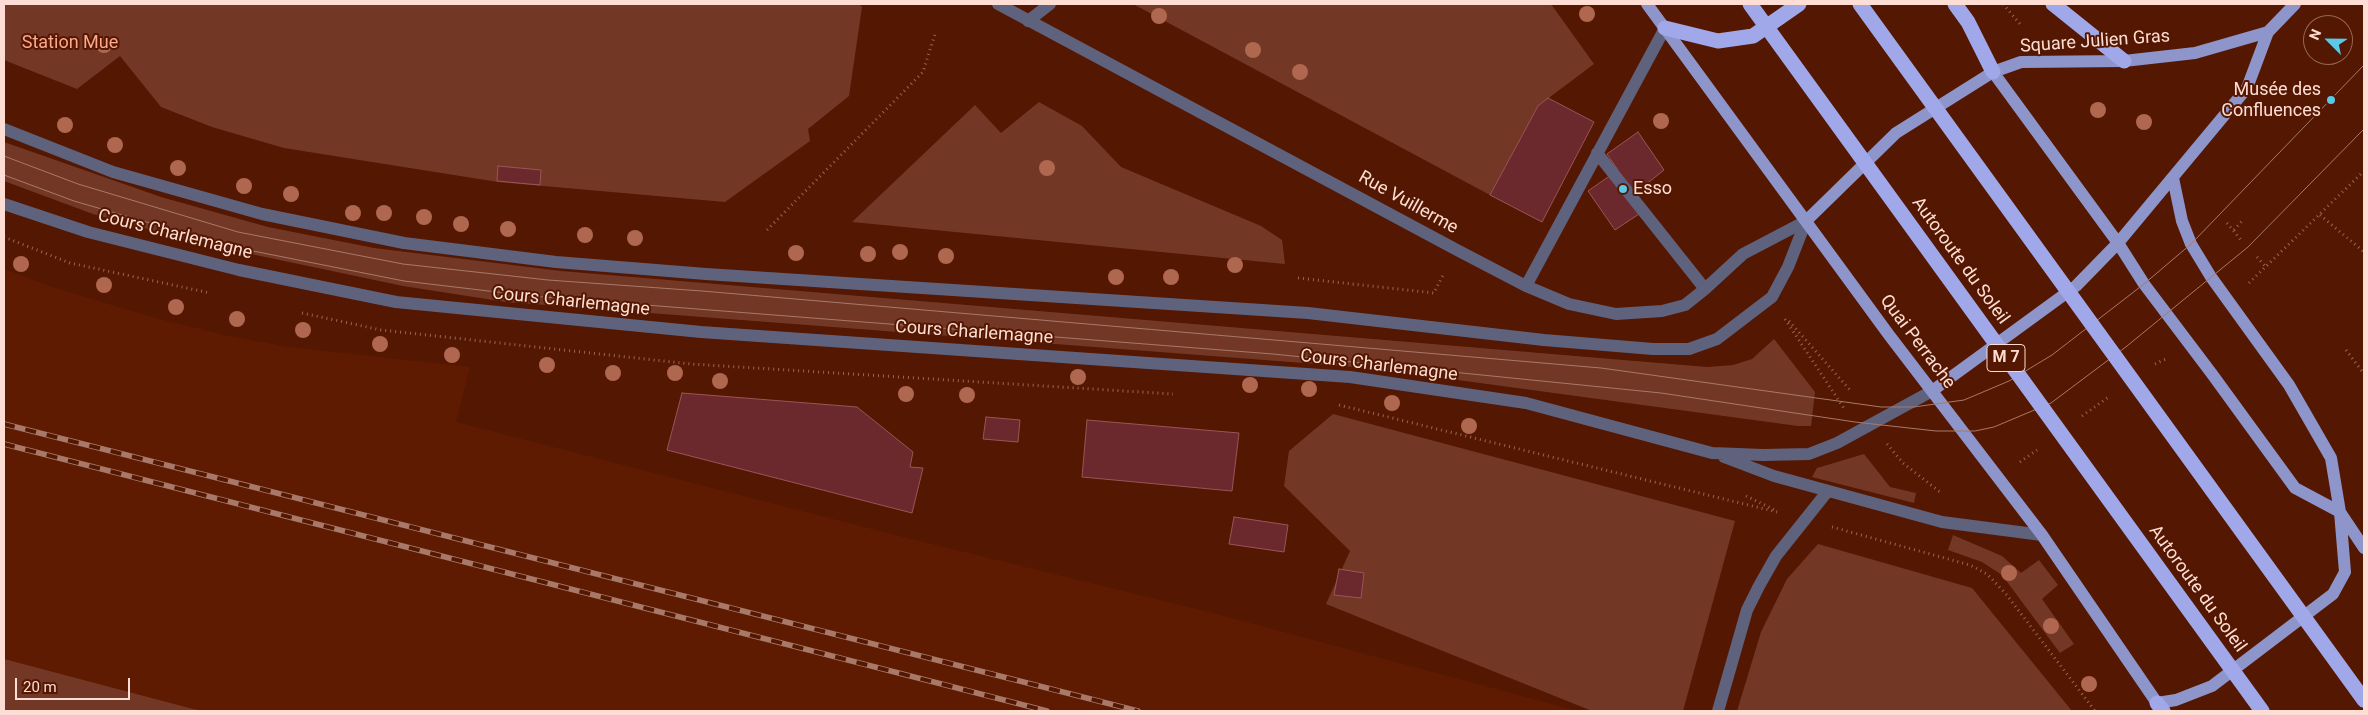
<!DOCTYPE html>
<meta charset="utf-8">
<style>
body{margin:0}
#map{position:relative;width:2368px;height:715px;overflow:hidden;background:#541701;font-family:Roboto,sans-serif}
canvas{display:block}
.frame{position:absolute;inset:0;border:5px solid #feded4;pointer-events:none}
.north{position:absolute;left:2303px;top:15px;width:50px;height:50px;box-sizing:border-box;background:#541701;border:1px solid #986755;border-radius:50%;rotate:293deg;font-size:14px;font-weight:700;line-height:20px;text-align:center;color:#feded4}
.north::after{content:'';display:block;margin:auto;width:18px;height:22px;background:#5ac8e6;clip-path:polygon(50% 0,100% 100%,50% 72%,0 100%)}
.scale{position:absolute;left:15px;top:678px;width:115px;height:22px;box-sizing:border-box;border:2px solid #feded4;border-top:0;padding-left:6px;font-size:15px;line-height:18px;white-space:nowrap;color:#feded4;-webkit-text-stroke:4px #541701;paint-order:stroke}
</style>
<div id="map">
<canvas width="2368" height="715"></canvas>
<div class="frame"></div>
<div class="north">N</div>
<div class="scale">20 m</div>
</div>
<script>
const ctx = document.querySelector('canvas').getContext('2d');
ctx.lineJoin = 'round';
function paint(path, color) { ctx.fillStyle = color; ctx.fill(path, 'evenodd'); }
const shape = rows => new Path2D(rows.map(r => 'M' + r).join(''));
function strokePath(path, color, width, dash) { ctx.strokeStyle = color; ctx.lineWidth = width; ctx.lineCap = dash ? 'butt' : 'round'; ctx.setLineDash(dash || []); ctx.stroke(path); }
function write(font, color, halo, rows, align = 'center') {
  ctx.font = font + ' Roboto,sans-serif'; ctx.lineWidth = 4; ctx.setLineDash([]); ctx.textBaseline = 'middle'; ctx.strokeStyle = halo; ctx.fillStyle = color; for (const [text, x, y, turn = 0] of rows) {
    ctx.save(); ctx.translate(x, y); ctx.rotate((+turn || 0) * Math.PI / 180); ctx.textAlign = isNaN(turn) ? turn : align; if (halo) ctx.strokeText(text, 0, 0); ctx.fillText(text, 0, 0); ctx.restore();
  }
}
paint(shape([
 [4,269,52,287,155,318,233,337,290,347,470,367,456,422,899,536,1213,613,1578,711,4,711]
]), '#5f1b01');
paint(shape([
 [4,4,859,4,862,7,849,96,808,129,810,141,725,202,498,182,284,148,212,127,161,107,120,56,77,89,4,60],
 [1133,4,1551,4,1594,64,1538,106,1490,195],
 [1039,102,1082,126,1121,167,1261,226,1282,240,1285,264,852,222,975,105,1001,133],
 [4,142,161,197,268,227,374,248,561,271,1707,367,1733,365,1752,359,1774,339,1815,392,1811,426,1798,426,1369,368,506,302,403,286,194,242,93,214,4,181],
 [1333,414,1735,521,1683,711,1592,711,1326,604,1350,551,1284,486,1289,451],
 [1864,454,1890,487,1916,493,1914,503,1812,477,1817,468],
 [1953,535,2002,556,2021,573,2039,560,2058,585,2042,599,2074,644,2060,653,2002,575,1982,562,1948,550],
 [1818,544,1972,588,2072,711,1737,711,1761,632,1787,579],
 [4,659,193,709,204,711,4,711]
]), '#733825');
const building = shape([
 [1548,98,1594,122,1542,222,1490,195,1538,106,1548,98],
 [1638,132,1664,170,1634,194,1645,210,1615,230,1588,191,1618,170,1607,154,1638,132],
 [498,166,541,170,540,185,497,181,498,166],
 [682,393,857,407,913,452,910,467,923,468,912,513,667,450,682,393],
 [986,417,1020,420,1018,442,983,439,986,417],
 [1087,420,1239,433,1232,491,1082,477,1087,420],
 [1234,517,1288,525,1284,552,1229,544,1234,517],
 [1339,569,1364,573,1361,598,1334,595,1339,569]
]);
paint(building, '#6b282d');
strokePath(building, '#9c5457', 1);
strokePath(shape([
 [2003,4,2020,24],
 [2320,215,2364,252],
 [2227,223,2241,240],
 [767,230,923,72,936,31],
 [2234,230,2242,221],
 [4,237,70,263,210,293],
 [2257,257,2266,267],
 [1298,278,1434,293,1444,273],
 [2249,283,2364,171],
 [302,313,381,330,691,364,1173,394],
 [1785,319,1845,410],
 [1789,321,1850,390],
 [2346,350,2364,374],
 [2155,364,2168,358],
 [1339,405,1777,512],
 [2082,416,2110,396],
 [1887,444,1903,463,1940,492],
 [2020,462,2037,450],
 [1746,496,1777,511],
 [1832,527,1970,565,1987,574,2006,594,2095,711]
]), '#986755', 3, [1, 4]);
strokePath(shape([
 [998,4,1457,250,1526,286,1569,304,1616,314,1662,311,1685,305,1705,289,1743,254,1806,221],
 [1028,21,1050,4],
 [4,129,113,172,262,214,404,243,556,262,706,274,1308,313,1544,340,1653,349,1689,349,1717,339,1772,297,1788,267,1806,221],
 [1597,153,1705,289],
 [4,204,88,232,239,270,396,302,701,332,1350,377,1526,403,1712,453,1763,455,1809,454,1837,443,1932,391],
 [1526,286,1665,28],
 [1724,457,1774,476,1942,522,2042,535],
 [1718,711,1747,610,1759,586,1776,556,1827,492]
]), '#5f627d', 12);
strokePath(shape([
 [1647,4,1889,335,2042,535,2157,703,2176,700,2212,686,2333,594,2345,572,2340,512,2331,458,2289,385,2211,277,2191,244,2182,221,2173,178],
 [1993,72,2118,243,2144,284,2212,374,2295,488,2340,512,2364,548],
 [1806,221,1896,133,1993,72,2021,62,2124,61,2195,53,2268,32],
 [1932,391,2076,286,2118,243,2247,88,2268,32,2295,4]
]), '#8e95cb', 12);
strokePath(shape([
 [1955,4,1968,22,1993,72],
 [2053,4,2124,61],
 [1665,28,1718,41,1753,36,1799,4],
 [2157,703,2163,711]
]), '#a1a8ea', 15);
strokePath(shape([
 [4,156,78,184,238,232,403,264,548,280,702,291,1601,368,1881,407,1914,407,1964,400,2009,381,2052,355,2144,284,2191,244,2364,65],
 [4,175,74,201,233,247,404,281,531,296,1273,354,1661,393,1855,422,1936,431,1975,431,1994,427,2051,403,2127,346,2248,247,2364,129]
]), '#a87969', 1);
const rail = shape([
 [4,424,1138,711],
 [4,444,1047,711]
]);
strokePath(rail, '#a87969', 5.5);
strokePath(rail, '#541701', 4, [11]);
strokePath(shape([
 [1750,4,2262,711],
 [1860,4,2364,700]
]), '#a1a8ea', 15);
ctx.fillStyle = '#b0674f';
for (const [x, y] of [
 [1587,14],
 [1159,16],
 [104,45],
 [1253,50],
 [1300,72],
 [2098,110],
 [1661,121],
 [2144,122],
 [65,125],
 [115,145],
 [178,168],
 [1047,168],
 [244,186],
 [291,194],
 [353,213],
 [384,213],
 [424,217],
 [461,224],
 [508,229],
 [585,235],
 [635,238],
 [900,252],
 [796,253],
 [868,254],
 [946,256],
 [21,264],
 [1235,265],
 [1116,277],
 [1171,277],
 [104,285],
 [176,307],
 [237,319],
 [303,330],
 [380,344],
 [452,355],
 [547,365],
 [613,373],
 [675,373],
 [1078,377],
 [720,381],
 [1250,385],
 [1309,389],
 [906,394],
 [967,395],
 [1392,403],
 [1469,426],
 [2009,573],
 [2051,626],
 [2089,684]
]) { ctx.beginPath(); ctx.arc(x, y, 8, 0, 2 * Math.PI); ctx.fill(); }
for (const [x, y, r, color] of [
 [2331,100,5,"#5ac8e6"],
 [1623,189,5,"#5ac8e6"]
]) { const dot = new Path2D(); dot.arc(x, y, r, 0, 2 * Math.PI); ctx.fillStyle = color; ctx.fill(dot); strokePath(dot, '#541701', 2); }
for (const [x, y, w] of [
 [2006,358,38]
]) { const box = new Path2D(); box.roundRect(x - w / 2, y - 13.5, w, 27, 4); ctx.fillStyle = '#541701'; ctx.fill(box); strokePath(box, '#feded4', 1); }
write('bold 16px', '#feded4', null, [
 ["M 7",2006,358]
]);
write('18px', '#feded4', '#541701', [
 ["Square Julien Gras",2095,42,-4],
 ["Rue Vuillerme",1408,203,29],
 ["Cours Charlemagne",175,235,14],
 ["Autoroute du Soleil",1960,261,54],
 ["Cours Charlemagne",571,302,6],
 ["Cours Charlemagne",974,333,4],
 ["Quai Perrache",1917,342,53],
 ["Cours Charlemagne",1379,366,7],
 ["Autoroute du Soleil",2197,589,54]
]);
write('18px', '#fba88e', '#541701', [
 ["Station Mue",70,43]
]);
write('18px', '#feded4', '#541701', [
 ["Musée des",2321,90],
 ["Confluences",2321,111],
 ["Esso",1633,189,"left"]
], 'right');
</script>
